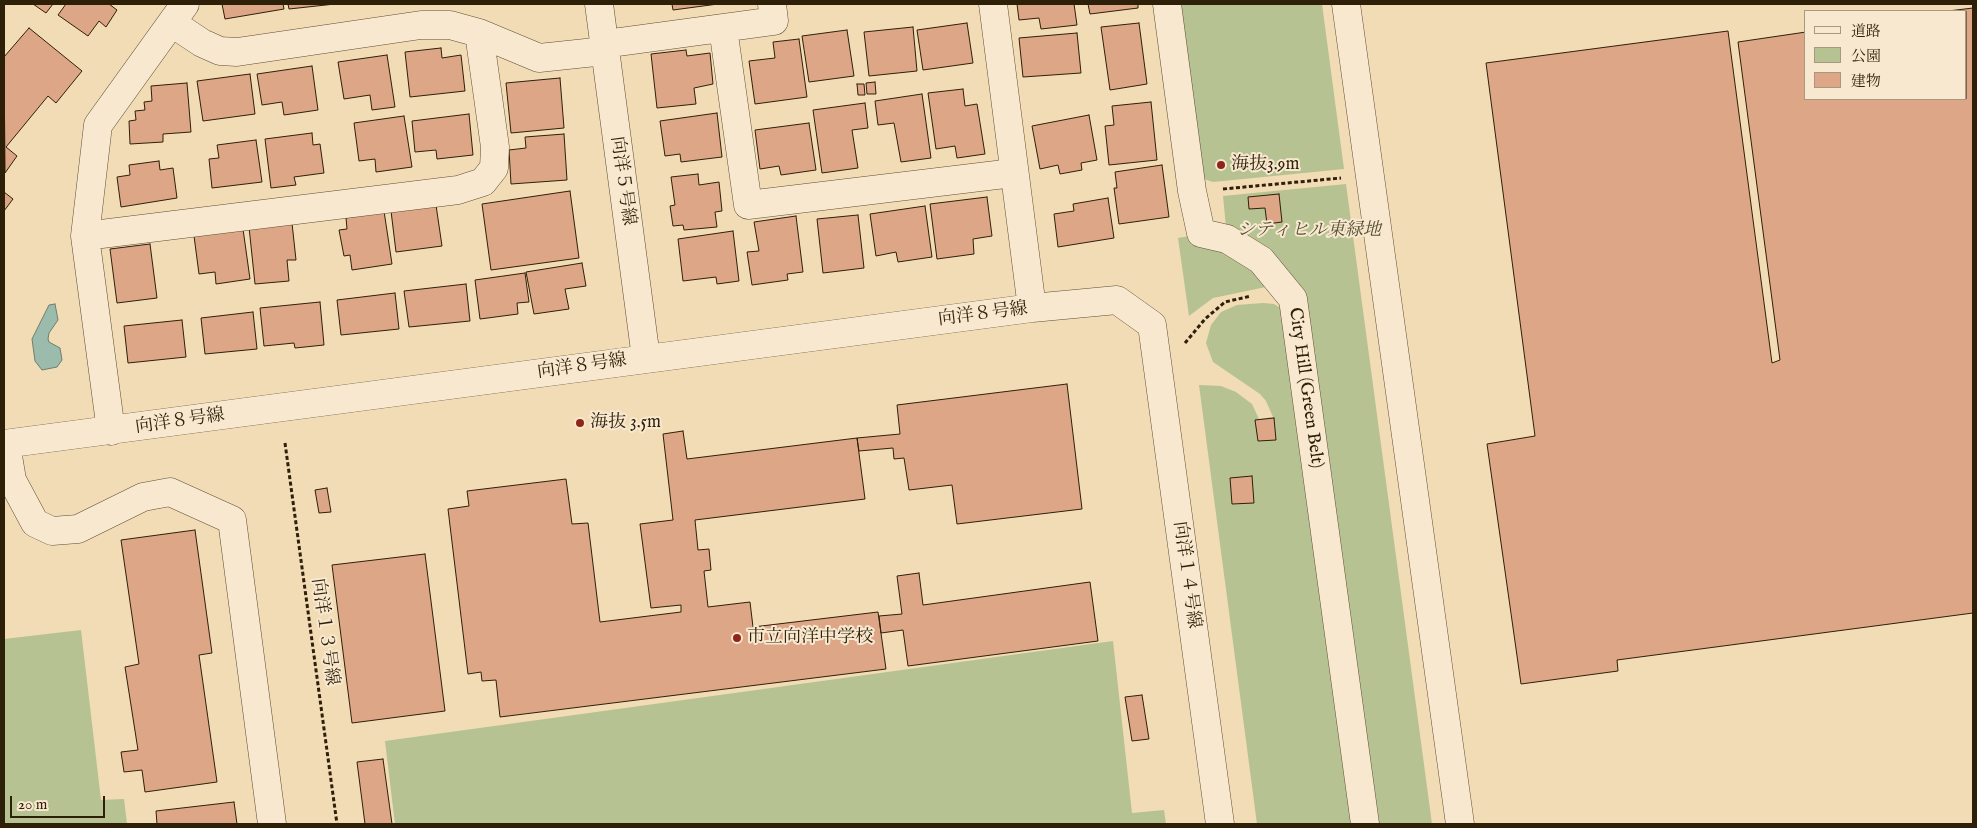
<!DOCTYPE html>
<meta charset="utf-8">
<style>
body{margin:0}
#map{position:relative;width:1977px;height:828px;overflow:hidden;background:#f2dcb5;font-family:"IM FELL English","Noto Serif JP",serif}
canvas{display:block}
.frame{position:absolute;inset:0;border:5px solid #2e1f09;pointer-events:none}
.legend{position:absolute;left:1804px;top:10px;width:162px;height:90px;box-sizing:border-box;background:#f7e8cf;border:1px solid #a79880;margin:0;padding:6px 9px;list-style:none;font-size:15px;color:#2e1f09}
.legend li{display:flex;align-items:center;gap:10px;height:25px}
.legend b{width:25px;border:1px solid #a79880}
.scale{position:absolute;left:10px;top:796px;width:95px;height:22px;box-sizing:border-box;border:2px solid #2e1f09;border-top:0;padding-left:6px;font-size:15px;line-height:18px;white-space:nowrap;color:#2e1f09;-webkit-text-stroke:4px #f7e8cf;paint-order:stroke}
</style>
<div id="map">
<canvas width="1977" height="828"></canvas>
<div class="frame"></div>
<ul class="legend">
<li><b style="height:6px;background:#f7e8cf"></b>道路</li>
<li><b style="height:14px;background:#b6c291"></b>公園</li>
<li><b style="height:14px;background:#dda687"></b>建物</li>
</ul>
<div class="scale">20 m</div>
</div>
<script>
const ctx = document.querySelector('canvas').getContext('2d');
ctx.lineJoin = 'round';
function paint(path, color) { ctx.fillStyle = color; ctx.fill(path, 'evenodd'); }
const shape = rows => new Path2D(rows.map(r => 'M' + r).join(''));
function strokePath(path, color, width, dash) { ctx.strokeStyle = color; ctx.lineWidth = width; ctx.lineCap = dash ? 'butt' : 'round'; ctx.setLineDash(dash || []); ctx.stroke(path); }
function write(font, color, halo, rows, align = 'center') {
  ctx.font = font + ' "IM FELL English","Noto Serif JP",serif'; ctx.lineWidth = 4; ctx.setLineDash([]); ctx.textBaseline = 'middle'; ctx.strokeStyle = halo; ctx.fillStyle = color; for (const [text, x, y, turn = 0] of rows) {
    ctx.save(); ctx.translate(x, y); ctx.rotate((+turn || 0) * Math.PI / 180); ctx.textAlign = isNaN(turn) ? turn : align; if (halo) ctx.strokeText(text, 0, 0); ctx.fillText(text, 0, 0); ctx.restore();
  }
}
paint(shape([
 [1176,4,1322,4,1344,169,1213,182,1204,179],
 [1346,184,1432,824,1374,824,1302,295,1298,283,1284,267,1226,227,1223,196],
 [1189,236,1218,247,1265,275,1266,287,1213,298,1189,316,1178,238],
 [1263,303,1274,304,1284,310,1355,824,1257,824,1199,385,1221,386,1236,392,1252,404,1259,419,1273,417,1266,401,1260,394,1213,362,1206,343,1211,325,1221,312,1237,305],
 [81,630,101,800,124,799,127,824,4,824,4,639],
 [1113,641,1132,813,1164,810,1166,824,395,824,385,741]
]), '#b6c291');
const water = shape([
 [55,304,58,320,49,333,48,339,49,342,60,348,62,360,57,367,42,370,35,361,32,339,49,305,55,304]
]);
paint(water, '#9bbcad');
strokePath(water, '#6f7d6b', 1);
const building = shape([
 [33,4,53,4,46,13,33,4],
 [66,4,109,4,117,10,106,27,99,21,88,36,58,15,66,4],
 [222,4,283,4,284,9,225,19,222,4],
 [288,4,335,4,289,9,288,4],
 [672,4,718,4,673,10,672,4],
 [1017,4,1074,4,1077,25,1041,29,1039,18,1019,20,1017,4],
 [1088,4,1138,4,1138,8,1090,14,1088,4],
 [1973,8,1973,613,1617,660,1618,671,1521,684,1487,444,1535,436,1486,63,1728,31,1772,363,1780,360,1738,42,1806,32,1806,99,1966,99,1966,11,1948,11,1973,8],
 [967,23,973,63,923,70,917,30,967,23],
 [1139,23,1147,84,1110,90,1101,27,1139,23],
 [913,27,917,71,869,76,864,32,913,27],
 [29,28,82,71,56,103,48,96,6,147,17,156,5,173,4,57,29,28],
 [847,30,854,76,809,82,802,36,847,30],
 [1077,33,1081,73,1023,77,1019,38,1077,33],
 [799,39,807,97,755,104,749,61,775,58,773,42,799,39],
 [441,48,442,58,461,55,465,91,410,97,405,52,441,48],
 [686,50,687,56,710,53,713,84,694,88,696,104,657,108,651,54,686,50],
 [387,55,395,107,372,110,370,95,344,99,338,62,387,55],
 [312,66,318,110,284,115,282,102,262,105,257,74,312,66],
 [250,74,255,114,203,121,197,81,250,74],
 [560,78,564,128,511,133,506,83,560,78],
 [875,82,876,94,867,94,866,83,875,82],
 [187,83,191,132,163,134,163,142,130,144,129,121,136,120,135,111,145,110,144,102,152,101,151,86,187,83],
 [857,84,864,84,865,95,858,95,857,84],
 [963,89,965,106,977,104,985,154,957,158,955,146,936,149,928,93,963,89],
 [922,94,931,158,901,162,894,123,878,125,875,101,922,94],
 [1151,102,1157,160,1109,165,1105,126,1114,125,1112,106,1151,102],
 [865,103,868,128,852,130,858,168,822,173,813,110,865,103],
 [717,113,722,157,681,162,680,154,665,156,660,121,717,113],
 [469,114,473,155,437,159,436,150,415,152,412,121,469,114],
 [1089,115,1097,160,1081,163,1082,170,1060,174,1058,165,1040,169,1032,126,1089,115],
 [404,116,412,167,376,172,375,159,359,161,354,123,404,116],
 [809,123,816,170,781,175,779,166,760,169,755,130,809,123],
 [312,133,313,145,320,144,324,173,294,177,296,185,271,188,265,139,312,133],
 [564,134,567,180,511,184,509,150,526,148,525,137,564,134],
 [256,140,262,182,212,188,209,159,219,158,217,145,256,140],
 [159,161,160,170,173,168,177,198,121,207,117,177,130,175,129,165,159,161],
 [1162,165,1169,217,1119,224,1114,188,1117,188,1115,172,1162,165],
 [698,174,699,185,719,182,722,211,715,212,717,227,684,230,683,225,673,226,670,206,675,205,671,177,698,174],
 [570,191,579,258,491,270,482,204,570,191],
 [4,192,13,199,4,211,4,192],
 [1279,194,1282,222,1267,224,1265,208,1249,209,1248,197,1279,194],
 [987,197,992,236,973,239,974,254,937,259,930,204,987,197],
 [1108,198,1114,238,1058,247,1054,214,1074,211,1073,204,1108,198],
 [436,205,442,246,396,252,391,211,436,205],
 [925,206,932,257,898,262,896,252,876,256,870,214,925,206],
 [384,211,392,264,352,270,350,255,344,256,339,230,347,229,346,218,384,211],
 [858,215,864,268,823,273,817,219,858,215],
 [796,216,803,272,787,274,788,280,752,285,747,252,759,251,754,222,796,216],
 [292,223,296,260,287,260,289,281,255,284,249,227,292,223],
 [243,229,250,279,216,284,215,272,199,274,194,236,243,229],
 [733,231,739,281,717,284,716,277,683,281,678,239,733,231],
 [150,244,157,298,117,303,110,249,150,244],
 [582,263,586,286,565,289,569,309,534,314,526,272,582,263],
 [525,273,529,302,517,303,518,314,480,319,475,280,525,273],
 [466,284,470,321,409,327,404,291,466,284],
 [395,293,399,329,341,335,337,300,395,293],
 [320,302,324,345,295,348,294,343,264,346,260,308,320,302],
 [253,312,257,349,205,354,201,318,253,312],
 [182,320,186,357,128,363,124,326,182,320],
 [1067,384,1082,509,957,524,952,485,909,490,904,458,894,459,893,448,859,451,857,438,900,434,897,405,1067,384],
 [1274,418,1276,440,1258,441,1255,420,1274,418],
 [683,431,687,459,857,438,865,499,695,520,698,550,709,549,711,570,704,571,708,607,750,602,753,627,878,612,886,669,500,717,496,680,482,681,481,672,468,674,448,509,469,506,467,491,566,479,572,524,588,523,600,622,681,612,681,605,651,608,640,524,673,520,663,434,683,431],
 [1252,476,1254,503,1232,504,1230,478,1252,476],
 [327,488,331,512,319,513,315,490,327,488],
 [195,530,212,653,199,655,217,782,145,792,142,770,124,772,121,752,138,750,125,667,139,664,121,540,195,530],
 [425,554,445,711,352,723,332,565,425,554],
 [919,573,923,605,1090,582,1098,641,908,666,903,630,881,633,879,616,902,614,897,576,919,573],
 [1142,695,1149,739,1132,741,1125,697,1142,695],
 [383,759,392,824,365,824,357,762,383,759],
 [234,802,237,824,157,824,156,811,234,802]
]);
paint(building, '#dda687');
strokePath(building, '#2e1f09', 1);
const minor = shape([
 [599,4,646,358],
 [993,4,1032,308],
 [1167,4,1192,191,1201,233,1227,239,1261,260,1293,299,1365,824],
 [1346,4,1460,824],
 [172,23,202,43,220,51,237,52,421,25,450,25,479,33,539,58,605,51],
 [723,28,748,205,1013,173],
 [604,44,774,21,772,4],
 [85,236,458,190,483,182,494,168,495,147,479,33],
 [111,431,85,236,98,125,185,4],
 [4,444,1032,308,1117,300,1152,325,1220,824],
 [6,444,12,480,35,523,52,531,78,529,143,497,170,492,232,520,272,824]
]);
strokePath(minor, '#5f4e34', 29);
strokePath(shape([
 [1223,189,1341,178],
 [1185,343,1205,319,1225,302,1251,296],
 [285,443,337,824]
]), '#2e1f09', 3, [4, 2.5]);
strokePath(minor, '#f7e8cf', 28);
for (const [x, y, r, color] of [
 [1221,165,5,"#8f2418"],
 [580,423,5,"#8f2418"],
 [737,638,5,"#8f2418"]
]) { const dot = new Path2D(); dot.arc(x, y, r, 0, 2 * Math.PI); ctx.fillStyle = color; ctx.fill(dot); strokePath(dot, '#f7e8cf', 2); }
write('18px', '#2e1f09', '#f7e8cf', [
 ["海抜3.9m",1231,165],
 ["海抜 3.5m",590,423],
 ["市立向洋中学校",747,638]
], 'left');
write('18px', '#2e1f09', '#f7e8cf', [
 ["向洋５号線",622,181,82],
 ["向洋８号線",983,315,-7],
 ["向洋８号線",582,367,-8],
 ["City Hill (Green Belt)",1305,388,82],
 ["向洋８号線",180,422,-8],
 ["向洋１４号線",1186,575,82],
 ["向洋１３号線",324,632,82]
]);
write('italic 18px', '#575032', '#f7e8cf', [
 ["シティヒル東緑地",1309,231]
]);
</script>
